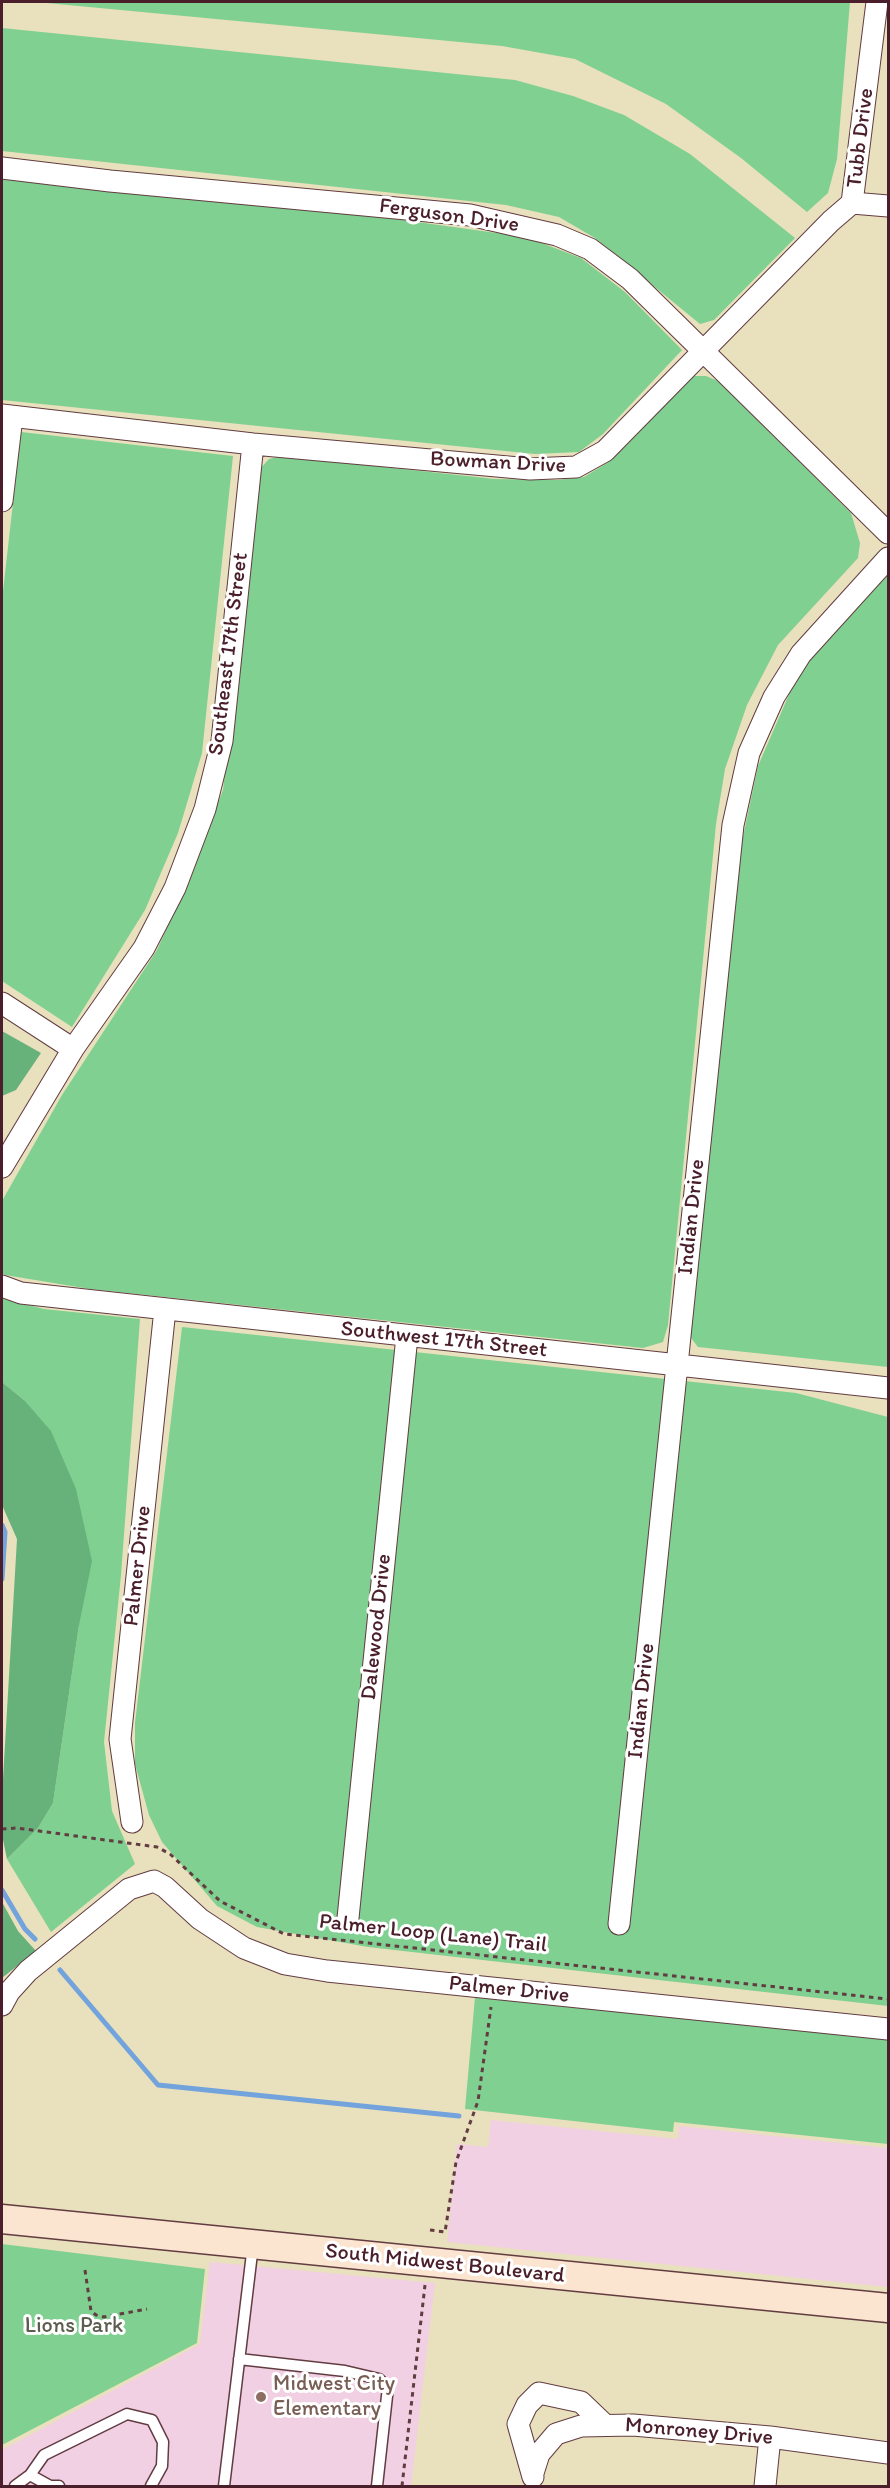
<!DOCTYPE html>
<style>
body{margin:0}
#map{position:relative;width:890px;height:2488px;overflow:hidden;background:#e9e0bd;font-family:Itim,sans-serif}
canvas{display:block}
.frame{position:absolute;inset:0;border:3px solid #4a1f2b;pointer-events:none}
</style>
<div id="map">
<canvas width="890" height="2488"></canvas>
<div class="frame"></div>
</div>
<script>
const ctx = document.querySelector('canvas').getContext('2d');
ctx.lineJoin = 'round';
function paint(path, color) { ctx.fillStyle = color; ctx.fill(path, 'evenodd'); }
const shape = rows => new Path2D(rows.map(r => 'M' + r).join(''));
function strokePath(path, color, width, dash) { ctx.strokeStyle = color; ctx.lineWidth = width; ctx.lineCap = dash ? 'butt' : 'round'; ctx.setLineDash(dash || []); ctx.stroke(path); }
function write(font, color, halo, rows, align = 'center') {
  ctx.font = font + ' Itim,sans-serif'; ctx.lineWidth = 6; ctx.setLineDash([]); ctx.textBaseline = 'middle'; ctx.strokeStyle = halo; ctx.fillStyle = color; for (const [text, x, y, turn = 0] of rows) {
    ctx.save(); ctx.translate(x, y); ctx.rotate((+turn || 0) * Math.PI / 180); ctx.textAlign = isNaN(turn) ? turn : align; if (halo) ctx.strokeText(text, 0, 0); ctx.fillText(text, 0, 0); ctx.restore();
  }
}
paint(shape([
 [491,2120,678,2139,679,2126,888,2148,888,2287,447,2242,457,2144,488,2147],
 [210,2262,435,2283,411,2486,2,2486,2,2450,200,2344]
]), '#f1d0e3');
paint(shape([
 [36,2,850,2,837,159,828,193,807,212,741,158,666,104,575,59,502,46],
 [2,28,515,80,573,96,624,115,690,154,795,238,714,320,700,324,595,238,559,217,506,205,2,151],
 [2,177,337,211,526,237,581,258,625,292,682,350,603,434,579,452,535,454,2,400],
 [693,376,706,376,718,381,851,513,860,543,858,558,778,645,747,705,725,769,716,824,668,1325,663,1342,643,1348,90,1289,5,1275,2,1273,2,1201,62,1095,157,950,179,901,223,790,259,470,269,459,281,456,495,479,557,480,584,477,607,463,680,385],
 [21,432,233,456,202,753,178,833,145,910,72,1027,2,981,2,600],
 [888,568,888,1367,698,1347,688,1334,741,846,758,766,794,683,818,649],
 [2,1298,44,1309,140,1319,121,1575,104,1742,112,1811,135,1864,51,1932,7,1859,38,1828,53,1803,79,1625,24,1400,2,1382],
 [182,1327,796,1393,888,1417,888,2006,368,1947,257,1927,217,1906,162,1842,149,1815,135,1764,135,1723],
 [475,1997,888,2039,888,2144,674,2122,673,2132,465,2109],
 [2,2244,205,2269,197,2343,2,2445]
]), '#7fd091');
paint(shape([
 [2,1031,41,1053,16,1090,2,1096],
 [2,1382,24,1400,51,1431,76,1489,92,1561,79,1625,53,1803,38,1828,7,1859,2,1835,2,1796,17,1539,2,1505],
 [2,1902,18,1931,36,1951,2,1978]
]), '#67b27b');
strokePath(shape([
 [2,1525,5,1532,2,1579],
 [2,1890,25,1929,35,1939],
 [60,1970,158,2085,459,2116]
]), '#72a3dc', 5);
const lane = shape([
 [239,2359,345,2371,379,2379,388,2387,377,2486],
 [30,2475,50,2486,59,2486],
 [15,2486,30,2475,44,2455,127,2414,152,2420,163,2442,162,2466,151,2486],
 [224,2486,253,2245]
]);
const street = shape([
 [2,168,110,181,470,215,557,235,590,249,630,279,888,533],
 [852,203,877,2],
 [2,415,253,444,530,469,576,467,605,451,831,221,852,203,888,206],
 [2,501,12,417],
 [2,1003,73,1049],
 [2,1167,73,1049,144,948,175,888,205,809,222,741,253,444],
 [2,1286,21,1293,888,1388],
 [132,1822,120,1739,165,1309],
 [348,1918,407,1336],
 [619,1924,733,825,749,753,774,697,801,654,888,558],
 [2,2005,9,1992,28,1971,129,1889,154,1881,165,1887,200,1919,244,1948,285,1964,327,1971,888,2029],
 [533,2473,539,2454,556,2434,581,2426,633,2425,770,2437,888,2453],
 [533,2477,518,2424,527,2405,539,2393,581,2402,605,2425],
 [765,2486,770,2437]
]);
const secondary = shape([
 [2,2219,888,2308]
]);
strokePath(lane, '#623c41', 13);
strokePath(street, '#623c41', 23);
strokePath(secondary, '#623c41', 31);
strokePath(shape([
 [2,1829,17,1828,157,1847,170,1854,220,1901,284,1934,888,1999],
 [430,2230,445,2232,456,2162,478,2101,491,2007],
 [85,2270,91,2311,96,2315,104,2317,147,2309],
 [402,2486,425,2285]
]), '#623c41', 3, [4.5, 4.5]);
strokePath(lane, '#fff', 10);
strokePath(street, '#fff', 21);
strokePath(secondary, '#fce5d0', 28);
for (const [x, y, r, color] of [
 [261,2397,6,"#8d6e63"]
]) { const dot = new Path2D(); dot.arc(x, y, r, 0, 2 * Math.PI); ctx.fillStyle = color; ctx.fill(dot); strokePath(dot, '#fff', 2); }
write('22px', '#4a1f2b', '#fff', [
 ["Tubb Drive",861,138,-83],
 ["Ferguson Drive",449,216,8],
 ["Bowman Drive",498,463,3],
 ["Southeast 17th Street",229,654,-83],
 ["Indian Drive",692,1217,-84],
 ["Southwest 17th Street",444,1340,6],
 ["Palmer Drive",138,1566,-84],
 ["Dalewood Drive",377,1627,-84],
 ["Indian Drive",642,1701,-84],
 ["Palmer Loop (Lane) Trail",433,1934,6],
 ["Palmer Drive",509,1990,6],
 ["South Midwest Boulevard",445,2264,6],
 ["Monroney Drive",699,2432,5]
]);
write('22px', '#5d5d4f', '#fff', [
 ["Lions Park",74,2326]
]);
write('22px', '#785e54', '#fff', [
 ["Midwest City",273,2384],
 ["Elementary",273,2409]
], 'left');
</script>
